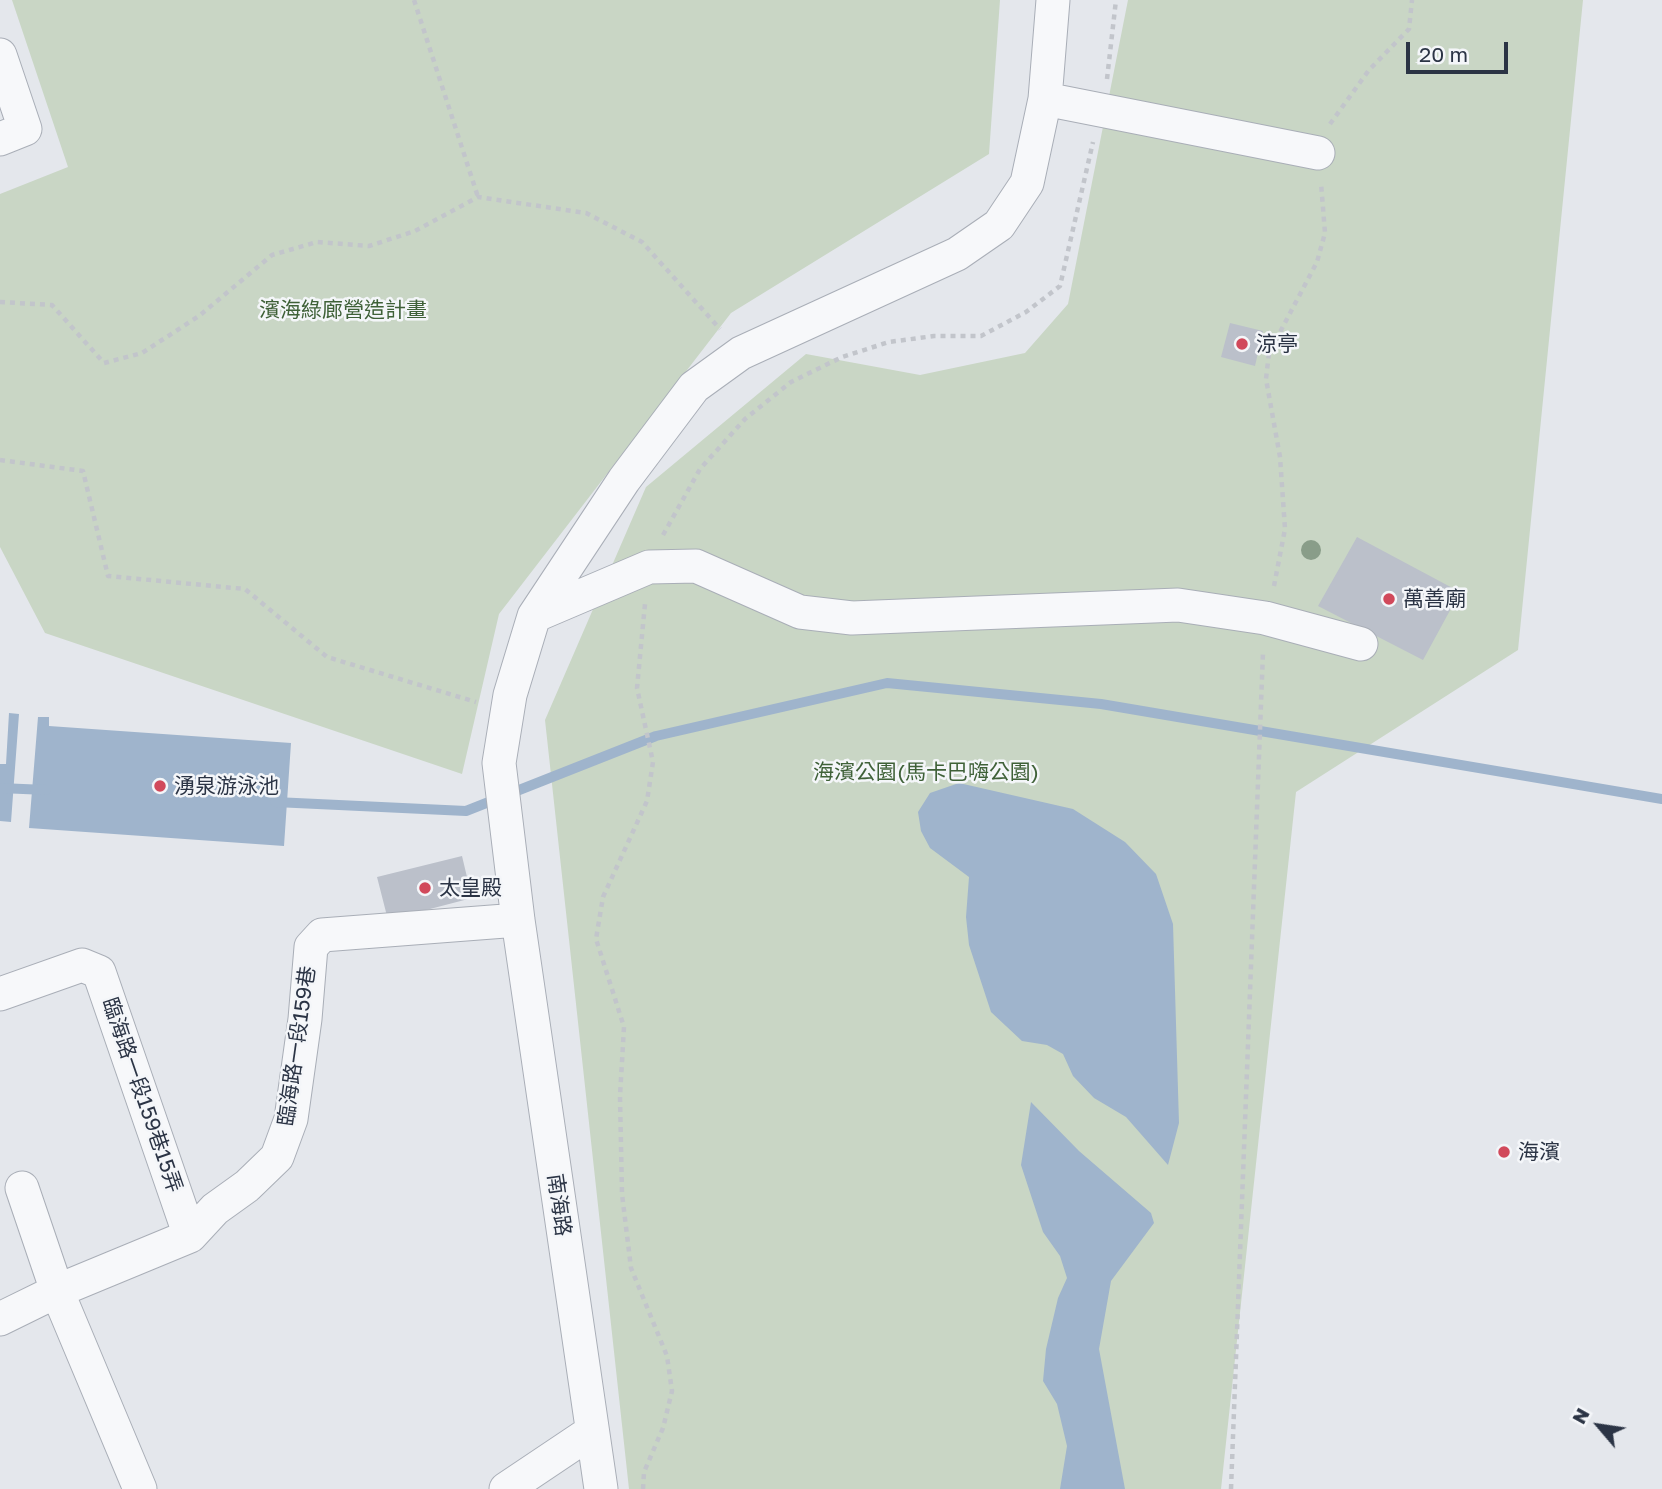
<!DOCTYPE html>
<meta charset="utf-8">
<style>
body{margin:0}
#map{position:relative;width:1662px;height:1489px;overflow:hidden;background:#e4e7ec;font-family:"Golos Text",sans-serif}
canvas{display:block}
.north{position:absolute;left:1564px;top:1391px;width:70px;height:70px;-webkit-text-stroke:5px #f4f6f9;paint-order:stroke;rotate:299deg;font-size:19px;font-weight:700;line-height:28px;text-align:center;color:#2b3445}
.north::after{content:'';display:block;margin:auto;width:24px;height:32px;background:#2b3445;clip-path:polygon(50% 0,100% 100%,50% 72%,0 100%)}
.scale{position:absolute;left:1406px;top:42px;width:102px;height:32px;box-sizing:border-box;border:4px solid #2b3445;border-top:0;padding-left:9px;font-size:21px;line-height:24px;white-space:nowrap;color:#2b3445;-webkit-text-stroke:5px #f4f6f9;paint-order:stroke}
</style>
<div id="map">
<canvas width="1662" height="1489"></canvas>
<div class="north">N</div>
<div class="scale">20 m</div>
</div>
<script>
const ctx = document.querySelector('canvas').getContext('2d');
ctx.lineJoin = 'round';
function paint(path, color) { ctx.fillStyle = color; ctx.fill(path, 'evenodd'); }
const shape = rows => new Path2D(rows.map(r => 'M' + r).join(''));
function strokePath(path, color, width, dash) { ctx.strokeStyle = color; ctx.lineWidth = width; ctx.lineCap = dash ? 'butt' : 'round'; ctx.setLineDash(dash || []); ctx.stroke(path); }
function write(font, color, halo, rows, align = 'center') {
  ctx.font = font + ' "Golos Text","Noto Sans TC",sans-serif'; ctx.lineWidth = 5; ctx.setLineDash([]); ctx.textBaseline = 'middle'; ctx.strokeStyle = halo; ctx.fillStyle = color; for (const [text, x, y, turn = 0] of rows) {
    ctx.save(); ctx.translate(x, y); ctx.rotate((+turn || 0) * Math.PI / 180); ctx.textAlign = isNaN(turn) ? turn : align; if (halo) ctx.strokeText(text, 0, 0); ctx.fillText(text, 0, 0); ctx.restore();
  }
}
paint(shape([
 [12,0,1000,0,989,154,731,313,499,614,462,774,45,633,0,547,0,194,68,167],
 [1128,0,1583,0,1518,650,1296,792,1221,1489,629,1489,545,720,646,487,806,354,920,375,1025,353,1068,304]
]), '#c9d6c5');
paint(shape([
 [9,713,19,714,11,822,0,821,0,764,6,764],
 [38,717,49,717,49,726,291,743,284,846,29,828],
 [959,783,1073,809,1125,842,1156,874,1173,924,1179,1123,1168,1165,1126,1117,1094,1098,1073,1076,1063,1054,1047,1045,1022,1041,991,1012,969,945,966,917,969,877,930,848,921,831,918,812,930,793],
 [1031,1102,1079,1151,1151,1213,1154,1223,1111,1281,1099,1349,1125,1489,1060,1489,1067,1446,1057,1404,1043,1381,1046,1349,1058,1298,1067,1278,1060,1256,1043,1232,1021,1165]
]), '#9fb4cc');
strokePath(shape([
 [0,788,46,790],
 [275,802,466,811,656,736,887,683,1101,704,1662,799]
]), '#9fb4cc', 10);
paint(shape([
 [1230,323,1263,331,1255,366,1221,357],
 [1357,537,1460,592,1423,660,1318,606],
 [462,856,472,898,388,920,377,877]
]), '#bbc0ca');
const minor = shape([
 [0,55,25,129,0,139],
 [1045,99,1318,153],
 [534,616,649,567,696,566,800,612,852,618,1178,605,1265,618,1361,644],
 [0,994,82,965,99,972,190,1236],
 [22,1188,57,1291,140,1489],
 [0,1319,57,1291,190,1236,215,1209,247,1186,277,1157,291,1119,305,1019,311,947,322,935,518,920],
 [506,1489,591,1432],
 [601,1489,518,920,499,763,510,695,534,616,624,480,694,387,741,353,957,254,999,225,1027,183,1045,99,1053,0]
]);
strokePath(minor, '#a9aeb7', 35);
strokePath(shape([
 [414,0,478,197],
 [1107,79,1116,0],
 [1330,124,1369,70,1409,29,1412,0],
 [0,302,52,305,104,363,142,353,199,316,272,255,317,242,369,246,415,231,478,197,586,213,642,242,720,329],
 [0,460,83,471,108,576,245,589,327,657,476,702],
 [663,535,700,469,745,419,791,382,842,357,889,342,934,336,981,336,1026,312,1060,286,1093,142],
 [1274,586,1285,529,1280,457,1266,379,1269,353,1317,262,1325,233,1321,183],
 [643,1489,644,1472,663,1428,672,1391,667,1356,631,1268,622,1194,620,1096,624,1027,596,939,603,897,647,801,653,762,637,688,645,604],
 [1231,1489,1263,652]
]), '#c2c5cb', 4.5, [5, 5]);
strokePath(minor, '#f7f8fa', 33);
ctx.fillStyle = '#899d89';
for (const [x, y] of [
 [1311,550]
]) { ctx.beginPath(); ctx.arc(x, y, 10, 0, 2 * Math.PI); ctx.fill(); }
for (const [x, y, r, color] of [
 [1242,344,7,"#d1495b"],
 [1389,599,7,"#d1495b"],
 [160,786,7,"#d1495b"],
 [425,888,7,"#d1495b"],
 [1504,1152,7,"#d1495b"]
]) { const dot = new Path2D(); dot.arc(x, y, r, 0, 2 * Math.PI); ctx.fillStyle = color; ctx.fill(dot); strokePath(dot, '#f4f6f9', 2.5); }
write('21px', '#3f6138', '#f4f6f9', [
 ["濱海綠廊營造計畫",343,310],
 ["海濱公園(馬卡巴嗨公園)",926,772]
]);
write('21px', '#2b3445', '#f4f6f9', [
 ["涼亭",1256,344],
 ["萬善廟",1403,599],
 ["湧泉游泳池",174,786],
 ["太皇殿",439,888],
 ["海濱",1518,1152]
], 'left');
write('21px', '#2b3445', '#f4f6f9', [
 ["臨海路一段159巷",297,1046,-82],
 ["臨海路一段159巷15弄",142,1095,71],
 ["南海路",559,1205,82]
]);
</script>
